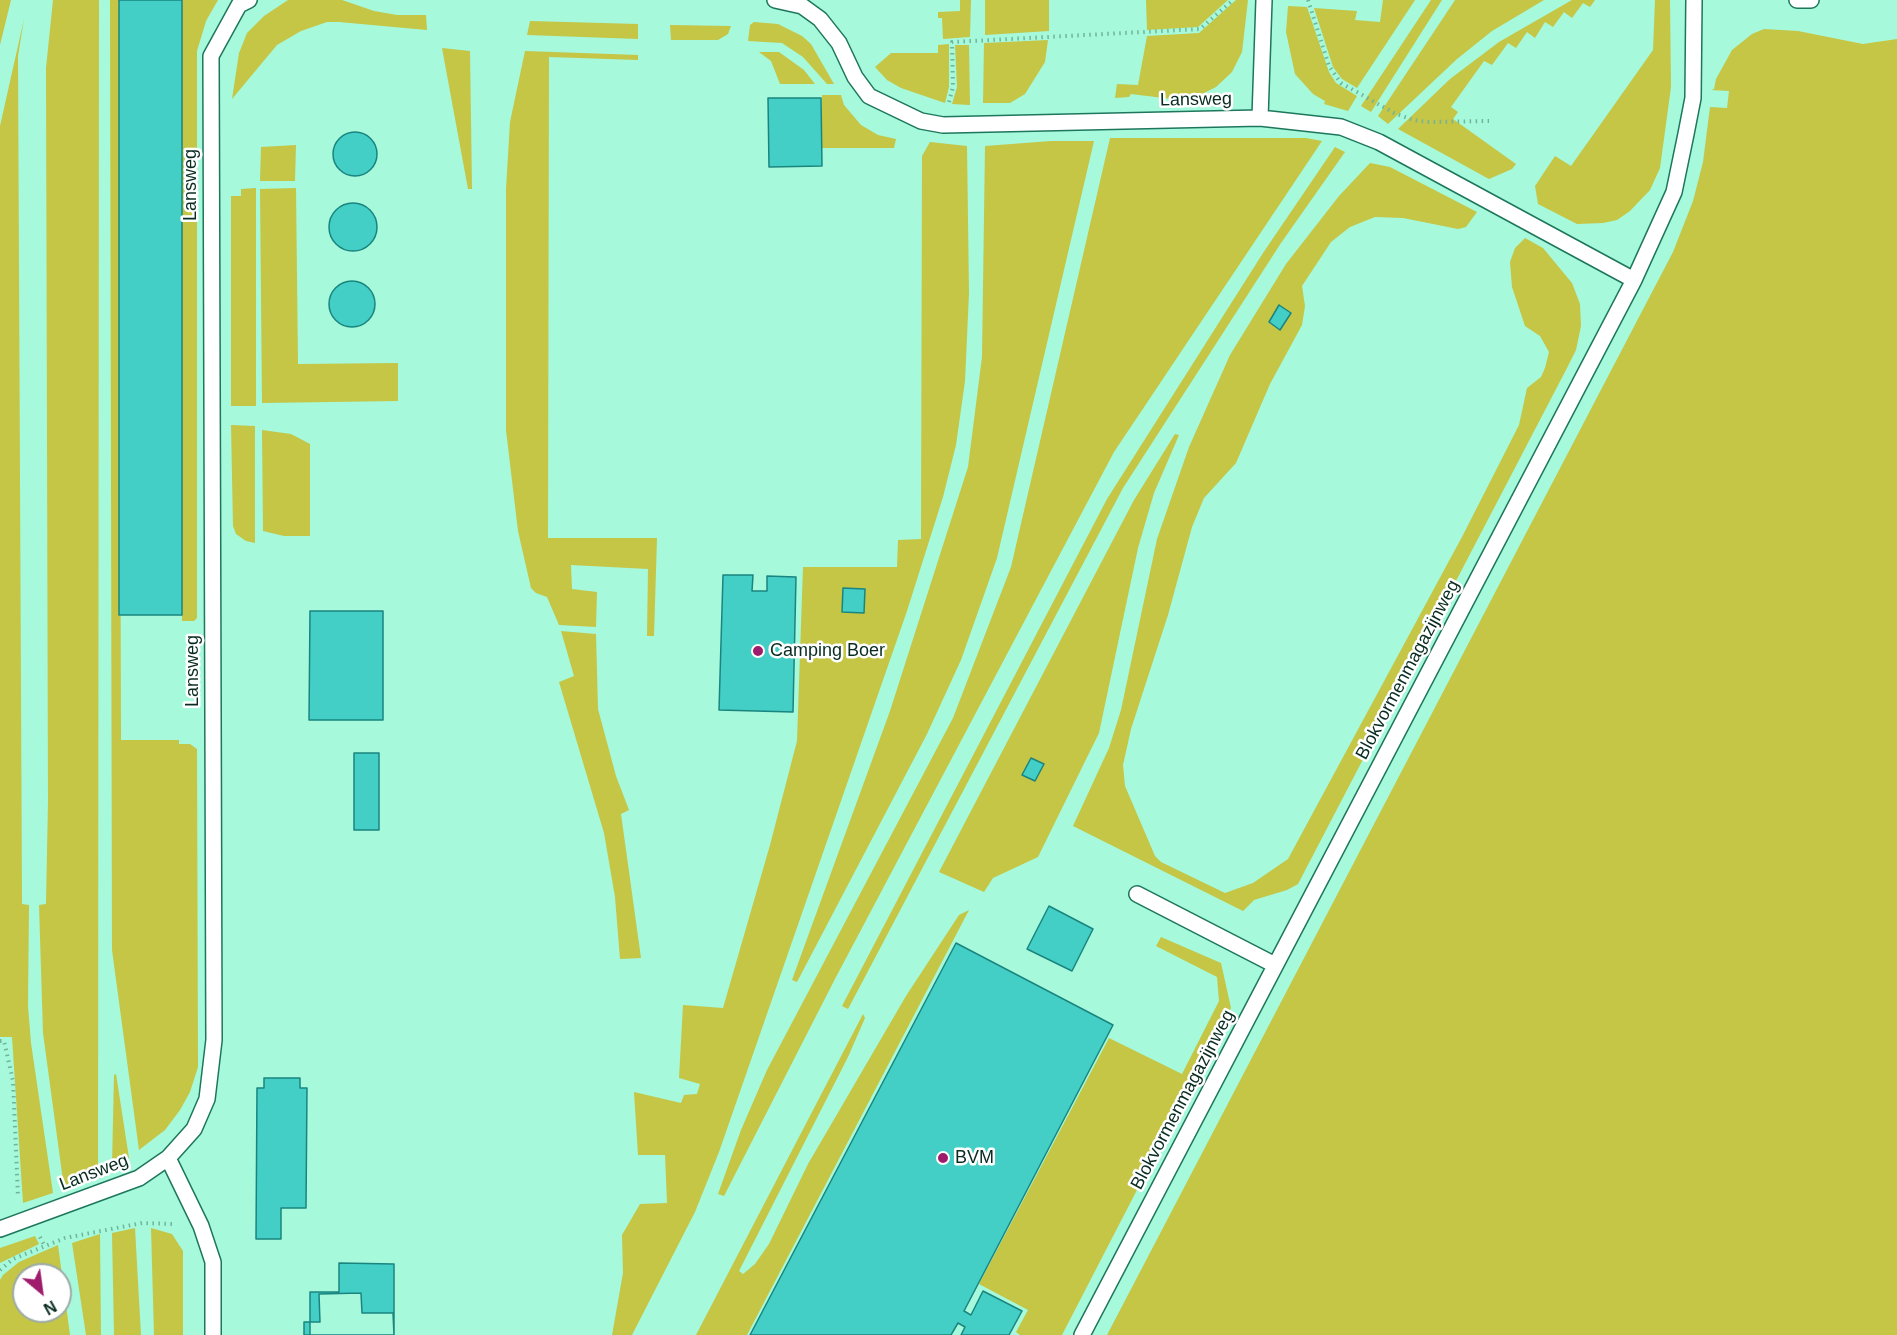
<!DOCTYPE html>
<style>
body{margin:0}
#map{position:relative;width:1897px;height:1335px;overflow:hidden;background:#a6f9da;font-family:Arial,sans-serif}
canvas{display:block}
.north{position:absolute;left:12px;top:1263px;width:60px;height:60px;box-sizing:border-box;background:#fff;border:2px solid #9caba6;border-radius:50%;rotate:151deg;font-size:16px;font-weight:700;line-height:24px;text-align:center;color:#082c21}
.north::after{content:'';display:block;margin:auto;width:21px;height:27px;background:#9f1c6c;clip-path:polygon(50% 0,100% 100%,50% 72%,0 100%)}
</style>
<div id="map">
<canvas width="1897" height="1335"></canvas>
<div class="north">N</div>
</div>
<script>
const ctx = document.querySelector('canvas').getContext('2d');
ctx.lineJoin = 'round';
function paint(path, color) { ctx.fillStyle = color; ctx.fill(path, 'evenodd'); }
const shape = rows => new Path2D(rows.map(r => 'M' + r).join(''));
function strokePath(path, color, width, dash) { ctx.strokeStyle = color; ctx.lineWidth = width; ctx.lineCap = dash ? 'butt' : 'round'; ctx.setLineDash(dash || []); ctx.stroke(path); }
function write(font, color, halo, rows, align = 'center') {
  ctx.font = font + ' Arial,sans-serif'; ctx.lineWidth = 5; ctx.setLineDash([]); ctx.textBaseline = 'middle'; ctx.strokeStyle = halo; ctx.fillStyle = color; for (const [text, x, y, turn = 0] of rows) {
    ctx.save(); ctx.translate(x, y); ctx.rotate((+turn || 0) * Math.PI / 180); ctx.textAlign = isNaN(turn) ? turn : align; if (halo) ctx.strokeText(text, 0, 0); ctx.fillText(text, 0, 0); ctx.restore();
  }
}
paint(shape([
 [0,0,11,0,0,45],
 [53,0,99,0,98,1176,64,1188,43,1033,39,905,46,904,48,802,46,68],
 [110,0,119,0,121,740,179,740,179,744,190,744,197,749,198,1067,190,1092,180,1110,165,1130,139,1150,112,950],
 [182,0,218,0,206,21,197,51,197,618,194,621,182,621],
 [288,0,342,0,374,11,397,15,426,15,427,30,339,22,327,22,301,31,277,45,232,99,239,53,247,33,264,16],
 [960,0,971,0,970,37,943,39,942,18,938,18,938,12,960,11],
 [985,0,1049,0,1049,31,985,35],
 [1146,0,1228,0,1198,27,1147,30],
 [1236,0,1248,0,1242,52,1232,72,1216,87,1188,101,1131,94,1129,97,1115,98,1117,84,1138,85,1147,36,1199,33],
 [1383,0,1415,0,1357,88,1342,79,1333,67,1314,8,1357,11,1355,20,1380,22],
 [1431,0,1442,0,1371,112,1361,106],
 [1455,0,1544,0,1492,31,1457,59,1388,124,1378,116],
 [1572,0,1595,0,1590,7,1583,3,1572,18,1564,12,1553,27,1545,22,1535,38,1527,32,1516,48,1508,43,1492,65,1484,61,1451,107,1458,112,1453,119,1516,164,1512,169,1489,179,1398,129,1450,79,1499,42],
 [1655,0,1670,0,1671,87,1660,168,1650,190,1630,211,1617,220,1603,223,1577,224,1538,204,1535,186,1555,156,1571,166,1653,50],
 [1288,6,1307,7,1329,72,1336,83,1357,96,1348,111,1324,104,1325,101,1313,94,1295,74,1286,32],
 [24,19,18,56,22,904,29,905,28,1006,31,1043,53,1193,23,1203,12,1037,0,1037,0,126],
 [530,21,638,24,638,39,527,35],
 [754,22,778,24,802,36,811,44,834,84,827,84,803,57,782,43,748,41,750,25],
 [670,25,731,26,728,34,718,40,671,40],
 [1764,29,1798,31,1863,44,1897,39,1897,1335,1107,1335,1673,252,1693,201,1703,162,1710,107,1727,108,1729,91,1711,90,1714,89,1716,79,1732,50,1752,34],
 [1048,40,1045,62,1025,94,1010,103,983,103,984,43],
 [949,44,949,87,945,103,901,88,887,80,875,67,891,53,938,53,938,45],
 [955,45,969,45,970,105,952,104,957,87],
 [442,48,470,51,472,189,468,189],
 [525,51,638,55,638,60,549,57,548,538,657,538,654,636,647,636,648,569,571,565,572,589,597,592,596,627,559,625,547,597,536,593,531,588,518,531,506,430,506,189,510,122],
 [759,52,779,52,804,70,815,84,780,84,771,61],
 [822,95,841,95,844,105,861,125,878,135,896,139,894,148,822,148],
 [1110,138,1306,138,1322,141,1114,452,836,977,724,1196,718,1194,741,1130,767,1070,953,718,1011,567],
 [1051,141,1094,141,997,558,961,660,927,734,797,982,792,980,890,711,968,467,982,357,985,146],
 [930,142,967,146,969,293,965,381,956,445,943,497,907,611,719,1152,695,1212,632,1335,612,1335,623,1273,622,1235,640,1204,667,1203,665,1155,638,1155,634,1092,681,1103,684,1095,697,1094,700,1084,679,1078,683,1005,723,1008,770,845,797,741,803,567,897,567,898,540,921,539,922,156],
 [296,145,295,181,260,181,261,147],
 [1335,147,1345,152,1281,243,1123,488,848,1009,842,1006,1107,499,1263,253],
 [1370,163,1390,167,1477,212,1466,227,1458,229,1403,218,1375,217,1350,227,1331,242,1302,286,1305,306,1302,325,1270,384,1236,463,1204,498,1192,527,1168,615,1131,729,1123,765,1125,786,1155,856,1161,862,1225,893,1253,883,1288,859,1463,535,1519,425,1527,388,1541,377,1545,368,1549,352,1540,336,1525,326,1512,287,1510,262,1515,248,1525,238,1543,248,1572,283,1580,304,1581,326,1576,350,1567,368,1298,884,1287,890,1254,900,1243,911,1073,826,1109,748,1121,710,1157,539,1189,447,1230,355,1286,264,1339,196],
 [256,188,256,406,231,406,231,196,241,196,241,189],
 [296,188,298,364,398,363,398,401,262,403,260,189],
 [231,425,255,426,255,543,246,541,236,534,233,526],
 [262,430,291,434,310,444,310,536,284,536,263,531],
 [1175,434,1179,435,1154,493,1138,548,1099,733,1038,857,993,878,984,892,939,872,1134,500],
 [561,631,596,634,598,709,616,776,629,810,621,814,641,958,620,959,615,897,604,833,559,682,574,676],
 [969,910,747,1335,696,1335,863,1014,865,1018,848,1057,739,1271,743,1274,755,1264,769,1244,808,1164,906,996,959,915],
 [1161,937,1221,963,1231,1008,1062,1335,1020,1335,1016,1332,1028,1310,979,1284,1109,1038,1182,1074,1219,1001,1217,977,1156,946],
 [116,1074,129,1158,112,1165,114,1075],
 [135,1228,141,1335,114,1335,112,1233],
 [151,1228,172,1234,183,1251,183,1335,154,1335],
 [100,1234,101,1335,86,1335,72,1243],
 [35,1236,39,1244,0,1263,0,1248],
 [58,1245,70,1335,0,1335,0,1280,3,1275,19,1262],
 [24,1275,60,1275,60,1311,24,1311]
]), '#c5c546');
const building = shape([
 [119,0,182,0,182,615,119,615,119,0],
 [768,98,821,98,822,166,769,167,768,98],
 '333 154a22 22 0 1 1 44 0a22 22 0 1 1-44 0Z',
 '329 227a24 24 0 1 1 48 0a24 24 0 1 1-48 0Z',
 '329 304a23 23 0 1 1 46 0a23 23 0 1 1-46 0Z',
 [1279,305,1291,313,1280,330,1269,322,1279,305],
 [723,575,753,575,752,591,767,591,767,576,796,577,793,712,719,710,723,575],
 [843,588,865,589,864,613,842,612,843,588],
 [310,611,383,611,383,720,309,720,310,611],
 [354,753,379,753,379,830,354,830,354,753],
 [1031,758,1044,764,1035,781,1022,775,1031,758],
 [1049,906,1093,929,1072,971,1027,949,1049,906],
 [956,943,1113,1025,964,1311,971,1315,983,1291,1022,1311,1009,1335,961,1335,965,1327,958,1323,951,1335,750,1335,956,943],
 [264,1078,300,1078,300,1088,307,1088,306,1208,281,1208,281,1239,256,1239,257,1088,264,1088,264,1078],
 [339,1263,394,1264,394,1335,310,1335,310,1292,339,1292,339,1263],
 [361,1293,362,1313,393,1313,394,1335,304,1335,304,1322,320,1322,319,1294,361,1293]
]);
paint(building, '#43cfc6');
strokePath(building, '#1a857f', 1.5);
const lane = shape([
 [775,0,802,6,820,19,839,43,855,77,869,96,921,121,943,125,1260,118,1341,127,1379,142,1634,280],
 [1797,0,1811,0],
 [1260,118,1264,0],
 [1137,894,1275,965],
 [168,1158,201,1226,213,1262,213,1335],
 [0,1229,139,1178,168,1158,194,1129,207,1099,214,1040,211,56,239,5,249,0],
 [1082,1335,1634,280,1674,192,1686,134,1693,98,1694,0]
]);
strokePath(lane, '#1e765d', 18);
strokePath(shape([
 [1308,0,1329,66,1341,83,1394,113,1413,120,1427,122,1489,121],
 [949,102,953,87,952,42,1200,29,1233,0],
 [0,1041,4,1041,13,1081,18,1197],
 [40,1237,45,1247],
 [0,1270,13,1259,65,1238,142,1223,173,1224]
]), '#71b49c', 4, [1.5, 4.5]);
strokePath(lane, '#fff', 15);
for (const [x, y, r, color] of [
 [758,651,6,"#9f1c6c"],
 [943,1158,6,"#9f1c6c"]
]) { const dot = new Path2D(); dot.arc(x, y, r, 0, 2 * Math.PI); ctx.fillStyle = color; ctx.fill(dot); strokePath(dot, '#fff', 2); }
write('18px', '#082c21', '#fff', [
 ["Lansweg",1196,100,-1],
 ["Lansweg",191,185,-90],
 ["Blokvormenmagazijnweg",1408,670,-62],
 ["Lansweg",193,671,-90],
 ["Blokvormenmagazijnweg",1183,1100,-62],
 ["Lansweg",94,1173,-21]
]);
write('18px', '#082c21', '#fff', [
 ["Camping Boer",770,651],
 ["BVM",955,1158]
], 'left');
</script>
